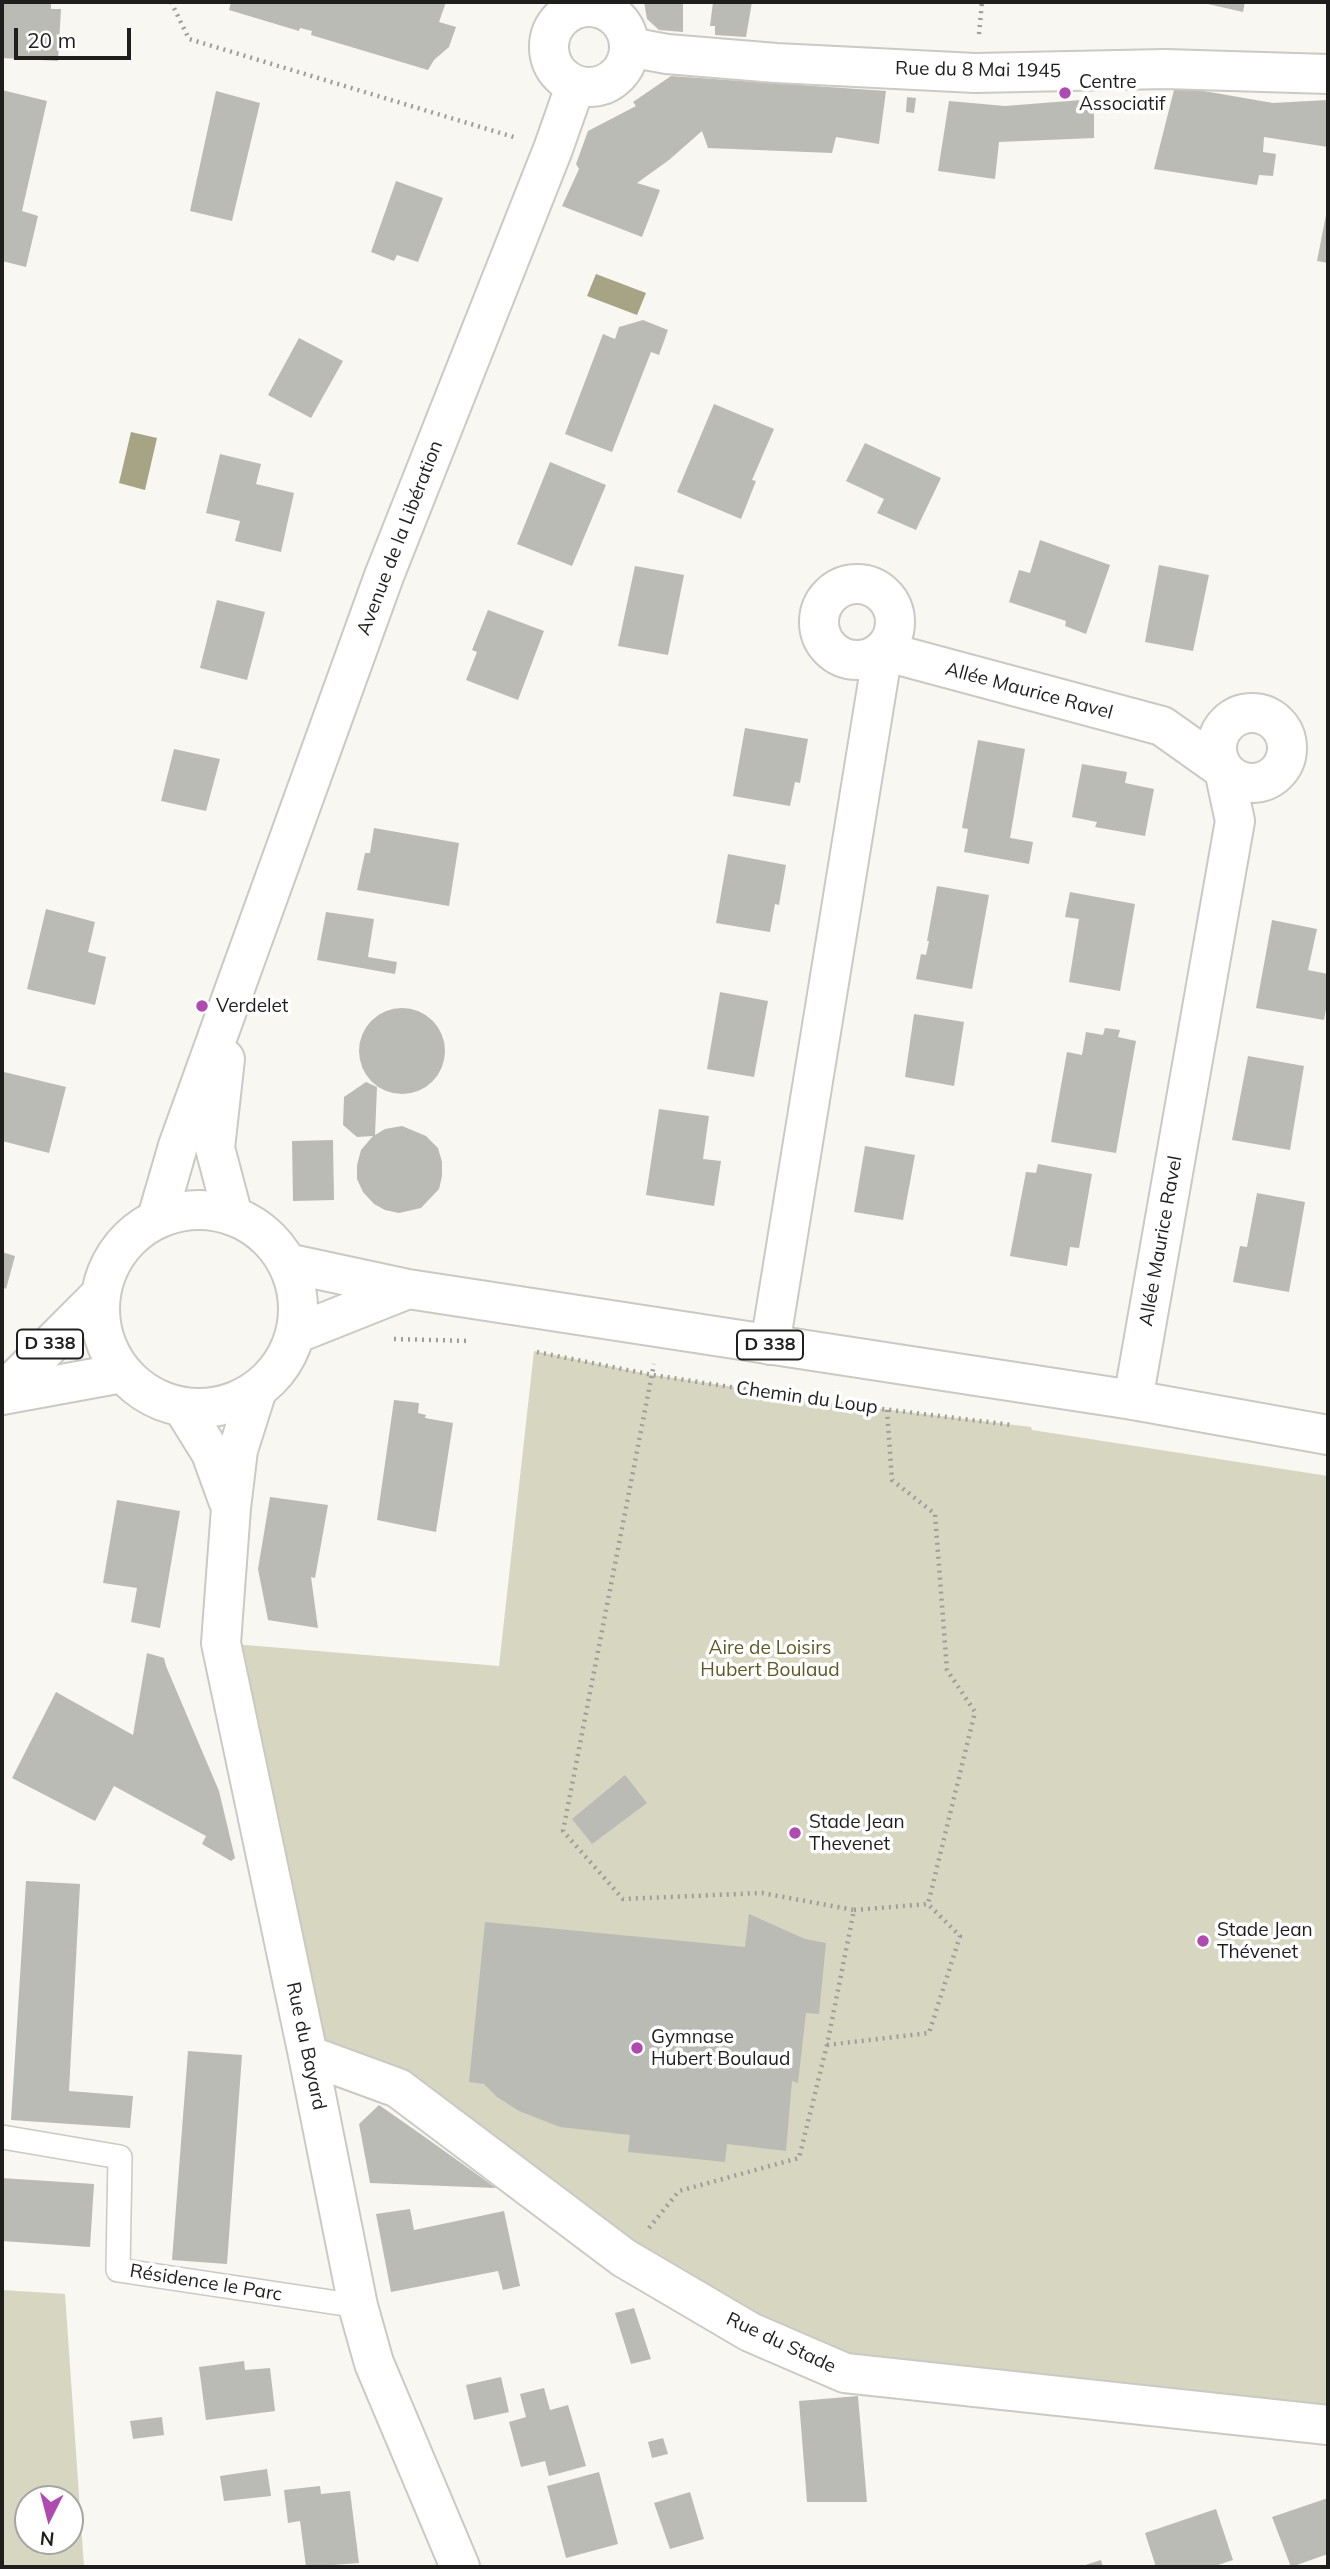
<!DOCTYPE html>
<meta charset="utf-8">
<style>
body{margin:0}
#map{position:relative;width:1330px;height:2569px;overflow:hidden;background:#f8f7f1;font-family:Mulish,sans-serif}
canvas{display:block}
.frame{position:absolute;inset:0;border:4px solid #1e1e1c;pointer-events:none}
.north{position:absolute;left:14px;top:2485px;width:70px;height:70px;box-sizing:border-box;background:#fff;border:2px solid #a5a5a4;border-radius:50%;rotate:186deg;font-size:19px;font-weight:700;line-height:28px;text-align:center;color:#1e1e1c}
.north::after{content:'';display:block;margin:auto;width:24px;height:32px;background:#af4bb0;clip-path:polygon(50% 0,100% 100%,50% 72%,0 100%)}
.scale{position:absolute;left:14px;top:28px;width:117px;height:32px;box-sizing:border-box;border:4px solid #1e1e1c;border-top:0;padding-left:9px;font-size:21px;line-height:24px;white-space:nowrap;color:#1e1e1c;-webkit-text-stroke:5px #fff;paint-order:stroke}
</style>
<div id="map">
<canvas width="1330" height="2569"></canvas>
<div class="frame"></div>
<div class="north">N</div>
<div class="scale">20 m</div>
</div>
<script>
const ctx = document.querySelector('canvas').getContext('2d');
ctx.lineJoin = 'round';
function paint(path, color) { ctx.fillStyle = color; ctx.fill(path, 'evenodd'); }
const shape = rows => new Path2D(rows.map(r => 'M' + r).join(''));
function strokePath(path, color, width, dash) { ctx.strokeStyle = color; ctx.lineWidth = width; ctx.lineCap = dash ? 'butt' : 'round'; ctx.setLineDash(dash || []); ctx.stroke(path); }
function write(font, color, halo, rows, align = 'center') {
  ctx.font = font + ' Mulish,sans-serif'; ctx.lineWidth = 7; ctx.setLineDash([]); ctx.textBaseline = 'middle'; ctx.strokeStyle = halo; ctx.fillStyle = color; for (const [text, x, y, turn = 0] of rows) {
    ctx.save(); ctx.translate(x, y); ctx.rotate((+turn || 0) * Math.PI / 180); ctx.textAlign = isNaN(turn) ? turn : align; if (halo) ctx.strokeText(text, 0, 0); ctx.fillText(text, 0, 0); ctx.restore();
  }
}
paint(shape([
 [534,1351,653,1375,755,1390,834,1403,1031,1427,1032,1430,1328,1476,1328,2425,938,2384,750,2332,398,2088,308,2055,221,1643,499,1666],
 [2,2290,65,2294,84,2567,2,2567],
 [28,2499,70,2499,70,2541,28,2541]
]), '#d7d6c0');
paint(shape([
 [596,274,646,293,637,315,587,296],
 [131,432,157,438,145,490,119,483]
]), '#a7a486');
paint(shape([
 [2,2,51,2,51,9,61,9,58,61,2,58],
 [231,2,446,2,439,22,456,27,449,47,434,60,428,70,311,35,312,31,300,28,299,31,229,10],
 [644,2,683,2,683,32,659,30,647,19],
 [713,2,752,2,746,37,715,35,715,26,710,26],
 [1199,2,1245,2,1243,12],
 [671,76,886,91,879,144,836,137,832,153,708,148,702,131,669,160,637,183,660,190,642,237,562,206,579,169,576,164,588,131,636,106,633,102],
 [1175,86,1273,103,1328,100,1328,147,1264,137,1263,152,1276,154,1273,176,1259,175,1257,185,1154,169],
 [2,90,47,101,22,211,38,216,26,267,2,261],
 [216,91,260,103,232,221,190,211],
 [907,97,916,98,914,113,906,112],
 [1094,99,1094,138,999,142,995,179,938,171,949,101,1005,106],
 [396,181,443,198,418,262,397,255,394,261,371,252],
 [1327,210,1328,210,1328,263,1317,261],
 [643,320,668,330,659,355,651,352,612,452,565,434,603,334,615,339,619,327],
 [299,338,343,361,311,418,268,395],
 [714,404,774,429,752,480,756,481,741,519,677,492],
 [865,443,941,478,916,530,877,513,884,499,846,481],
 [220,454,261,464,256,484,294,493,281,552,235,541,240,521,206,513],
 [550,462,606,485,572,566,517,544],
 [1040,540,1110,565,1086,634,1065,626,1066,621,1009,602,1019,570,1030,573],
 [1159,565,1209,575,1193,651,1145,642],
 [635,566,684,575,668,655,618,646],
 [217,600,265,612,247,680,200,668],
 [488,610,544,631,518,700,466,680,477,652,472,650],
 [745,728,808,739,800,783,795,782,790,806,733,796],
 [978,740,1025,749,1010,838,1033,842,1029,864,964,852,968,829,962,828],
 [174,749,220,759,206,811,161,801],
 [1082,764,1127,772,1125,783,1154,789,1145,836,1095,827,1097,822,1072,817],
 [374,828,459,843,449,906,357,890,365,853,370,853],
 [728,854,786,865,779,905,775,904,770,932,716,923],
 [937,886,989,895,972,989,916,979,921,954,926,955,929,941,927,941],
 [1070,892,1135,904,1120,991,1069,982,1079,919,1065,917],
 [46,909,95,922,88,952,106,957,95,1005,27,989],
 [326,912,374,919,368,957,397,962,395,974,317,960],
 [1272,920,1317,929,1308,970,1328,974,1328,998,1324,1020,1256,1008],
 [720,992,768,1001,754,1077,707,1069],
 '359 1051a43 43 0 1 1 86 0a43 43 0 1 1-86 0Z',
 [914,1014,964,1022,954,1086,905,1077],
 [1105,1028,1120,1030,1118,1037,1136,1041,1116,1153,1051,1142,1067,1052,1082,1055,1086,1032,1103,1035],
 [1248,1056,1304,1066,1290,1150,1232,1140],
 [4,1072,66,1087,49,1153,2,1141],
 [366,1082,377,1087,375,1135,385,1129,402,1126,426,1136,438,1148,442,1162,442,1176,439,1189,421,1208,399,1213,385,1210,374,1204,363,1192,357,1179,357,1165,361,1150,373,1136,357,1137,343,1125,344,1097],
 [659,1109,709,1116,703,1159,721,1161,714,1206,646,1195],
 [333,1140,334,1200,293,1201,292,1141],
 [865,1146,915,1155,903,1220,854,1212],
 [1038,1164,1092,1174,1079,1248,1070,1247,1067,1266,1010,1256,1026,1172,1036,1173],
 [1257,1193,1305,1202,1289,1292,1233,1282,1240,1246,1247,1247],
 [2,1252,15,1256,6,1289,2,1287],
 [394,1400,419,1403,418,1413,426,1415,425,1418,453,1423,436,1532,377,1520],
 [270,1497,328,1505,315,1578,311,1577,318,1628,268,1620,258,1569],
 [117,1500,180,1511,160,1628,131,1622,137,1588,103,1583],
 [147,1653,164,1658,166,1666,219,1791,235,1858,231,1861,202,1844,206,1836,114,1786,95,1821,12,1778,56,1692,133,1735],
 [625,1775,647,1803,592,1844,572,1819],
 [26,1881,80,1884,69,2091,133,2096,130,2128,11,2120],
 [749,1914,805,1939,826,1943,819,2014,806,2013,798,2083,792,2081,786,2151,727,2144,725,2162,628,2152,630,2135,560,2127,519,2111,497,2097,484,2084,469,2082,485,1922,745,1947],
 [188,2051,242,2055,227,2264,172,2260],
 [379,2105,422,2135,496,2188,370,2183,359,2124],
 [2,2178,94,2184,90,2247,2,2241],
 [410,2209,414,2230,504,2211,520,2286,503,2290,498,2271,391,2292,376,2214],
 [634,2308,651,2359,631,2364,615,2313],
 [244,2361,245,2370,270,2368,275,2411,206,2420,199,2367],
 [501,2377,509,2412,474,2420,466,2385],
 [544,2388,550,2410,568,2405,586,2466,549,2476,545,2461,521,2467,509,2422,526,2417,520,2394],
 [858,2396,867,2502,807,2502,799,2401],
 [162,2417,164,2435,133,2439,130,2421],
 [663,2438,668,2454,652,2458,648,2442],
 [267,2469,271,2496,224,2501,220,2476],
 [599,2472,618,2544,566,2558,547,2486],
 [320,2486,321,2494,350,2491,359,2563,306,2567,300,2521,288,2523,284,2490],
 [690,2492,704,2539,670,2549,654,2503],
 [1328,2498,1328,2554,1291,2567,1272,2517],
 [1216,2509,1233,2560,1212,2567,1156,2567,1145,2533],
 [1101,2560,1103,2567,1079,2567]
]), '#bbbbb5');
const lane = shape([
 [2,2137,120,2157,118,2270,358,2306]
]);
const street = shape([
 [629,47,667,54,776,63,975,73,1165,69,1328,74],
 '819 622a38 38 0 1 1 76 0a38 38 0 1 1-76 0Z',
 '1217 748a35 35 0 1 1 70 0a35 35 0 1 1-70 0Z',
 [770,1345,883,651,1162,726,1224,770,1235,821,1133,1400],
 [257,1390,238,1450,231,1508,221,1643,308,2055,358,2306,374,2363,460,2567],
 [183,1408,211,1453,228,1500],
 [308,2055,398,2088,624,2258,750,2332,845,2373,1328,2425]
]);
const secondary = shape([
 '549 47a40 40 0 1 1 80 0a40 40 0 1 1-80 0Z',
 [225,1059,215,1148,233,1216],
 [157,1218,178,1146,384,576,553,149,571,98,574,85]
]);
const primary = shape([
 '100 1309a99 99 0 1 1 198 0a99 99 0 1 1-198 0Z',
 [287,1263,408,1289,1133,1400,1328,1435],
 [295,1334,408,1289],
 [2,1393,99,1296],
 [2,1395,122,1373]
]);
strokePath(lane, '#cac9c3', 26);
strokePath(street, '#cac9c3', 42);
strokePath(secondary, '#cac9c3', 42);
strokePath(primary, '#cac9c3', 42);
strokePath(shape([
 [171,2,189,39,517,138],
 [979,34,982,2],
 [394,1339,469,1341],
 [537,1352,653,1375,834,1403,1012,1425],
 [854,1910,928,1904,975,1712,947,1670,935,1514,892,1480,887,1410],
 [827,2045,929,2033,960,1936,928,1904],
 [649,2228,679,2191,799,2158,827,2045,854,1910,762,1893,623,1899,563,1831,654,1364]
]), '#9e9e99', 4.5, [2, 5]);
strokePath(lane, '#fff', 23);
strokePath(street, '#fff', 38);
strokePath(secondary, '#fff', 38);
strokePath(primary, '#fff', 38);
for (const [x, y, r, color] of [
 [1065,93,7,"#af4bb0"],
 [202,1006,7,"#af4bb0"],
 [795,1833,7,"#af4bb0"],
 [1203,1941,7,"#af4bb0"],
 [637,2048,7,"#af4bb0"]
]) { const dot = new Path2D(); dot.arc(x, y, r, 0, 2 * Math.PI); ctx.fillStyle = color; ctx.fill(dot); strokePath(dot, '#fff', 2.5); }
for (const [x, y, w] of [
 [50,1344,66],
 [770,1345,66]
]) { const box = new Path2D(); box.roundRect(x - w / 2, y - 14.5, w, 29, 5); ctx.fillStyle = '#fff'; ctx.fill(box); strokePath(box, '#1e1e1c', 2); }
write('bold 18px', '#1e1e1c', null, [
 ["D 338",50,1344],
 ["D 338",770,1345]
]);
write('19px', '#1e1e1c', '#fff', [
 ["Rue du 8 Mai 1945",978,70,1],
 ["Avenue de la Libération",400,538,-69],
 ["Allée Maurice Ravel",1029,691,15],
 ["Allée Maurice Ravel",1161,1241,-80],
 ["Chemin du Loup",807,1398,8],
 ["Rue du Bayard",306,2046,78],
 ["Résidence le Parc",206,2283,9],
 ["Rue du Stade",781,2343,25]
]);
write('19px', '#1e1e1c', '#fff', [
 ["Centre",1079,82],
 ["Associatif",1079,104],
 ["Verdelet",216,1006],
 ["Stade Jean",809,1822],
 ["Thevenet",809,1844],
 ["Stade Jean",1217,1930],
 ["Thévenet",1217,1952],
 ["Gymnase",651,2037],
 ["Hubert Boulaud",651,2059]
], 'left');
write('19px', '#5f5a25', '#fff', [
 ["Aire de Loisirs",770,1648],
 ["Hubert Boulaud",770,1670]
]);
</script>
